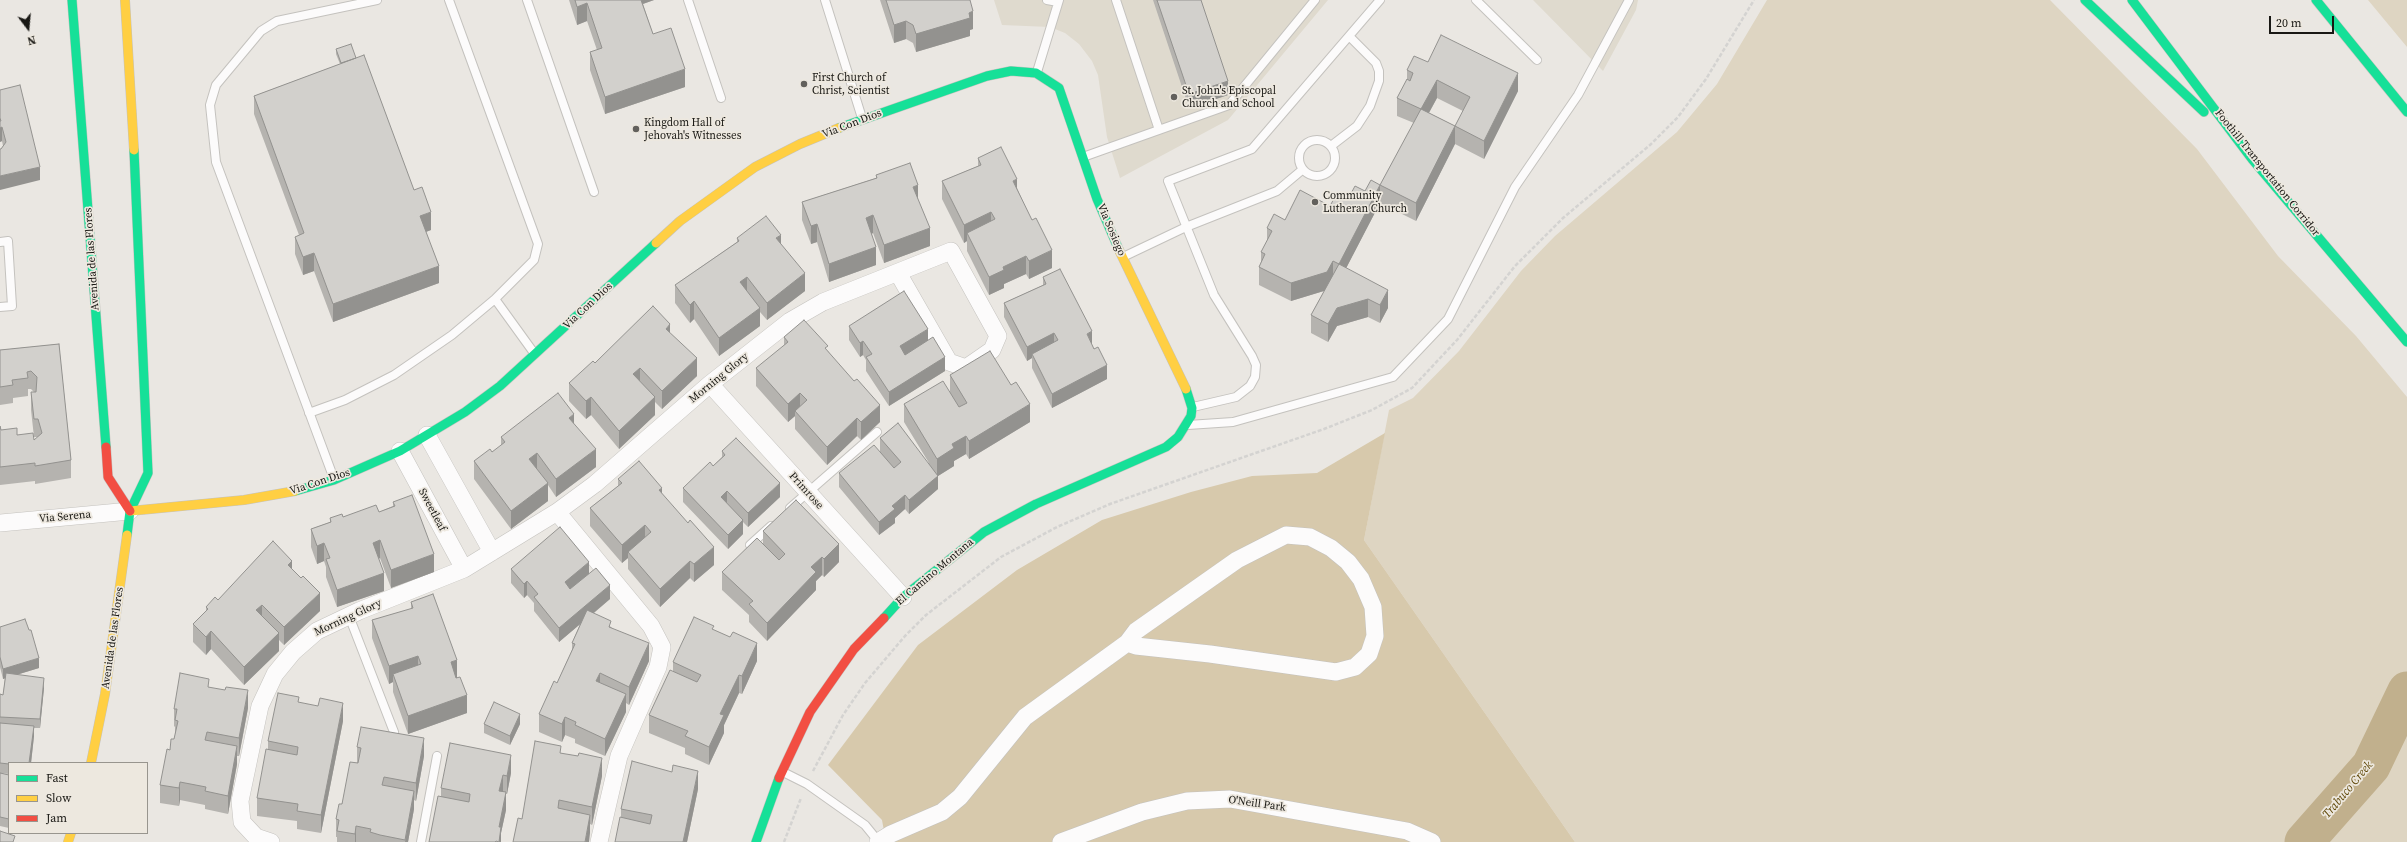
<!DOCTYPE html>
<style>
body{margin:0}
#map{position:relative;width:2407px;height:842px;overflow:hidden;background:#eae7e2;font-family:"Source Serif 4",serif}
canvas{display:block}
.legend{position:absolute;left:8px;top:762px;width:140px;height:72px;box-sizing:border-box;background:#ede8df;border:1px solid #98958e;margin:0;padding:5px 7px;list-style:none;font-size:12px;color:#191814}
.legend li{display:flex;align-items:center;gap:8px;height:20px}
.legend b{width:20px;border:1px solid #98958e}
.north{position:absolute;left:8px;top:8px;width:40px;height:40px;-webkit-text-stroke:3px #ede8df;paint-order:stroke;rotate:164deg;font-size:11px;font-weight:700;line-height:16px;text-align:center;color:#191814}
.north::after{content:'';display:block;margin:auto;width:14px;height:18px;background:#191814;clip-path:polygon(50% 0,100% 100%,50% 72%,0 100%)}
.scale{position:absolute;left:2269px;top:16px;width:65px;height:18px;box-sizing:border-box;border:2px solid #191814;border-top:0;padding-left:5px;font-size:12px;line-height:14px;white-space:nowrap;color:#191814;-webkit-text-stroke:3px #ede8df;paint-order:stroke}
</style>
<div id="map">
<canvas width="2407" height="842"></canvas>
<ul class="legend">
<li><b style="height:5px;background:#16e098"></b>Fast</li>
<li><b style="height:5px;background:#ffcf43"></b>Slow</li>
<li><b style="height:5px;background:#f24e42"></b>Jam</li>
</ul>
<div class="north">N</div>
<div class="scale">20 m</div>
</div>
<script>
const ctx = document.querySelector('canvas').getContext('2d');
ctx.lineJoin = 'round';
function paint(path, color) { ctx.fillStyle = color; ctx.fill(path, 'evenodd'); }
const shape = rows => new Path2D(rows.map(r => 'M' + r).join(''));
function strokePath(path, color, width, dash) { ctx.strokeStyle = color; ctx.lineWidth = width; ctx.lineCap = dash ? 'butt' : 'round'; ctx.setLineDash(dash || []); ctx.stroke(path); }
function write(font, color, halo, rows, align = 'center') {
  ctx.font = font + ' "Source Serif 4",serif'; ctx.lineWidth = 3.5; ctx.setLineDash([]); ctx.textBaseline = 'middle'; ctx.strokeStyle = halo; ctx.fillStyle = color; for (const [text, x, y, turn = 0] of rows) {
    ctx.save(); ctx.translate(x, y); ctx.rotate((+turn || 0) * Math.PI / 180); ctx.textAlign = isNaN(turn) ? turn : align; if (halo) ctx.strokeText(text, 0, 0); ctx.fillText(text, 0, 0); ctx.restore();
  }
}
paint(shape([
 [994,0,1328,0,1228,120,1120,178,1107,137,1098,75,1092,61,1079,44,1065,33,1050,27,1002,25],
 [1533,0,1638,0,1636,10,1603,71]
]), '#dfdace');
paint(shape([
 [1767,0,2050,0,2197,149,2278,256,2356,336,2407,397,2407,842,1575,842,1364,540,1389,410,1413,398,1459,351,1521,271,1555,236,1677,132,1717,84],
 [2368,0,2407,0,2407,47]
]), '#ded5c2');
paint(shape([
 [1385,433,1364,540,1575,842,886,842,882,820,828,765,918,645,1017,570,1102,520,1191,492,1252,476,1317,473]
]), '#d7c9ac');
strokePath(shape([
 [2304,842,2371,766,2407,691]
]), '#c1b08d', 39);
const lane = shape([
 [527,0,594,192],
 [688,0,721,98],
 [825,0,862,118],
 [1047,0,1058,2],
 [1116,0,1159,130],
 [1476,0,1537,60],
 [1037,72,1059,0],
 '1299 158a18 18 0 1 1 36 0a18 18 0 1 1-36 0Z',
 [1331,146,1357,126,1370,106,1379,81,1379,71,1376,63,1349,36],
 [1083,157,1229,105,1315,0],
 [0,242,8,241,12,306,0,307],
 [1123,257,1186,227,1277,191,1302,170],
 [495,299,534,353],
 [1193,407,1236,397,1250,386,1255,377,1256,365,1252,356,1214,295,1168,181,1252,149,1380,0],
 [309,413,345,400,394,375,452,335,495,299,534,260,538,244,449,0],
 [1188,425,1233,422,1393,377,1448,319,1515,187,1578,95,1629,0],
 [334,479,216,162,210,105,216,85,261,31,277,21,377,0],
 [790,508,877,432],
 [750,545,771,526],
 [349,616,394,732],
 [783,772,807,784,865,825,878,841],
 [421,842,437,756]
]);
const street = shape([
 [710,384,903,597],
 [427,435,492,552],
 [400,451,464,569],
 [557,512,651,626,662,647,658,667,619,756,599,842],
 [0,523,130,511],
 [271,842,256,837,242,822,240,801,260,706,275,674,293,652,317,631,359,611,464,569,557,512,595,484,710,384,790,321,823,302,951,251,998,336,992,350,966,368,949,362,898,273],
 [878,842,891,834,942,812,960,797,1025,717,1127,643,1136,631,1237,560,1286,535,1310,537,1331,548,1348,562,1361,579,1373,607,1375,636,1369,654,1355,667,1336,672,1210,654,1136,646,1127,643],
 [1061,842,1142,812,1187,801,1230,799,1407,831,1432,842]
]);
const fast = shape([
 [72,0,106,447],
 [2085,0,2204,112],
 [2132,0,2252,159,2407,342],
 [2316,0,2407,112],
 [839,128,987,76,1011,71,1036,73,1059,88,1097,199,1119,250],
 [295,491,334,480,400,451,465,412,500,386,656,243],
 [127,535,130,511,148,473,134,150],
 [884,618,903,597,984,532,1036,504,1166,447,1178,437,1191,416,1192,408,1186,389],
 [756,842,779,778]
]);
const slow = shape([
 [125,0,134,150],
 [656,243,680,221,755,167,800,144,839,128],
 [1119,250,1186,389],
 [130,511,244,500,295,491],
 [91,763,105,694,127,535],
 [68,842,71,833]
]);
const jam = shape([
 [106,447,108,477,130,511],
 [779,778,810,712,854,649,884,618]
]);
strokePath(lane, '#c4c2be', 10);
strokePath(street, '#c4c2be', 18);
strokePath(fast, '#c4c2be', 10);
strokePath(slow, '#c4c2be', 10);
strokePath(jam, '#c4c2be', 10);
strokePath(shape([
 [813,771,843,715,865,683,905,636,926,615,1001,557,1057,527,1110,504,1324,429,1372,410,1412,388,1457,340,1515,266,1563,218,1650,145,1678,117,1706,79,1754,0],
 [784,842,801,798]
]), '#d4d3d1', 2.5, [4, 2]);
strokePath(lane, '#fcfbfb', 8);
strokePath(street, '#fcfbfb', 17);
strokePath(fast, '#16e098', 9);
strokePath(slow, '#ffcf43', 9);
strokePath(jam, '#f24e42', 9);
paint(shape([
 [569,0,654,0,643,4,653,34,685,87,605,114,590,70,590,52,597,50,587,21,577,25],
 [880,0,970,0,973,29,970,30,970,36,916,52,913,43,906,39,894,43],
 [1153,0,1201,0,1228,95,1189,108],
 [336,49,356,58,431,230,426,232,439,283,333,322,314,271,303,275,295,254,295,237,299,235,254,114,254,96,340,64,336,54],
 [1428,62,1518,91,1484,159,1455,144,1416,221,1380,203,1346,268,1388,308,1380,323,1368,317,1337,326,1328,342,1311,333,1311,315,1324,291,1291,301,1259,285,1259,267,1261,262,1261,252,1267,241,1267,228,1285,220,1330,206,1365,191,1380,185,1414,123,1397,116,1397,98,1407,79,1407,70],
 [1437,98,1463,111,1455,126,1429,113],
 [0,90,40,180,1,149,3,146,2,141,0,142],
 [978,158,1017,188,1052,268,1029,279,1026,274,1004,284,1004,288,989,295,967,251,967,241,964,243,942,199,942,181,978,166],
 [876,175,918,200,930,246,884,263,873,233,872,234,876,265,829,282,817,242,811,244,802,220,802,202,876,178],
 [737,238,781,244,805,291,767,320,760,312,760,326,719,356,694,319,690,323,675,303,675,285,737,242],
 [1043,277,1092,345,1107,379,1052,408,1032,368,1032,358,1027,361,1004,317,1004,303,1043,285],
 [849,326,928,341,945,371,889,406,866,371,866,360,863,355,860,357,849,340],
 [670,334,697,376,662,409,655,402,655,415,619,449,591,415,586,419,569,401,569,383,595,363],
 [784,337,828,351,880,422,861,440,857,436,827,465,795,429,795,416,788,422,756,386,756,368,784,346],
 [59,344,71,460,71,478,35,484,35,481,0,485,0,426,1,430,34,440,38,437,34,437,31,410,31,392,34,392,31,389,28,389,28,396,13,398,13,403,0,405,0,350],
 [950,375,1030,422,969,459,966,454,954,461,954,466,938,476,938,489,909,514,905,509,895,518,895,523,879,535,839,487,839,473,880,452,880,438,929,463,904,422,904,404,950,393],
 [574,424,596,467,556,497,548,485,548,501,511,529,474,479,474,461,492,452,501,446,501,437],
 [722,451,780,497,748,527,743,522,743,534,728,549,683,502,683,488,713,466,722,457],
 [618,479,662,494,714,565,694,582,690,578,660,607,628,569,628,558,622,563,590,526,590,508,618,486],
 [393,502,434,572,391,588,380,558,379,559,384,591,337,607,326,577,326,567,324,561,317,564,311,547,311,529,330,522,330,518,343,517,379,512,393,506],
 [763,531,839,562,824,577,822,575,816,581,816,590,767,641,749,622,749,615,722,590,722,572,763,544],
 [511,569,589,574,610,599,594,613,611,627,649,661,629,705,626,703,626,712,605,756,575,743,575,739,565,735,562,742,539,732,539,714,557,683,572,650,572,643,580,624,559,642,534,611,534,603,527,595,524,598,511,583],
 [292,570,320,611,284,645,279,640,279,651,244,685,211,649,206,655,193,642,193,624,206,612,206,607],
 [411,602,457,678,467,713,408,734,393,692,393,682,389,684,372,638,372,620,411,609],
 [0,627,39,668,16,675,44,688,40,728,34,728,34,736,31,763,9,763,9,774,0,773,0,694,3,695,5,678,3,679,0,667],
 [714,630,757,661,742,694,739,693,724,725,724,733,709,765,685,754,685,748,649,733,649,715,673,671,673,662],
 [209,687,248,708,239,756,237,756,237,764,228,814,205,809,205,805,180,800,179,806,160,803,160,785,170,750,174,739,175,735,175,727,174,726,174,709],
 [299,702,343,721,321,833,297,829,297,821,257,816,257,798,268,749,268,741],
 [484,724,520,724,510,745,484,733],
 [357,747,424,756,416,801,414,800,414,809,408,842,337,842,337,837,336,837,336,819,357,763],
 [561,753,602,776,592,825,590,824,590,833,522,819],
 [0,773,9,775,9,828,0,826],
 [511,773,507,794,506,794,506,810,501,833,501,842,429,842,441,797,441,788],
 [698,789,687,842,621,818,621,809]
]), '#b5b3af');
paint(shape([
 [637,0,654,0,637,6],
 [587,3,587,21,577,25,577,7],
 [973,11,973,29,970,30,970,36,916,52,916,34],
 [906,21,906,39,894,43,894,25],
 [685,69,685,87,605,114,605,97],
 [1518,73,1518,91,1484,159,1484,141],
 [1437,80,1437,98,1421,127,1421,109],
 [1228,81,1228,95,1189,108,1189,94],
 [1455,126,1455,144,1416,221,1416,203],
 [2,127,2,141,0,142,0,128],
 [40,167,40,180,0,190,0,176],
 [1017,179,1017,197,1013,181],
 [918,185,918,203,913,187],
 [1380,185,1380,203,1339,282,1339,264],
 [431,212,431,230,420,234,420,216],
 [991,212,991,230,967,233,967,241,964,243,964,225],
 [873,215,873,233,866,236,866,218],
 [817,224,817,242,811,244,811,226],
 [930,228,930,246,884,263,884,245],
 [781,235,781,253,776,238],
 [876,247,876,265,829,282,829,264],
 [1052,250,1052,268,1029,279,1029,261],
 [314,253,314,271,303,275,303,257],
 [1026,256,1026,274,1004,284,1004,288,989,295,989,277,1003,267],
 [1333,261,1333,279,1327,290,1291,301,1291,283],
 [439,266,439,283,333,322,333,304],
 [805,273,805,291,767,320,767,303],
 [747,277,747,295,740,282],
 [1388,290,1388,308,1380,323,1380,305],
 [1368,299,1368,317,1337,326,1328,342,1328,324,1337,308],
 [694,301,694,319,690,323,690,305],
 [760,308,760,326,719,356,719,338],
 [670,324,670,342,666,329],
 [928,329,928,343,900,360,900,346],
 [1092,331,1092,345,1087,334],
 [1054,333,1054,347,1032,354,1032,358,1027,361,1027,347],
 [863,341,863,355,860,357,860,343],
 [945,357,945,371,889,406,889,392],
 [697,358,697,376,662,409,662,391],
 [1107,365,1107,379,1052,408,1052,394],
 [640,368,640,386,633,374],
 [800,393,800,411,795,411,795,416,788,422,788,404],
 [591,397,591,415,586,419,586,401],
 [655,397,655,415,619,449,619,431],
 [1030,404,1030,422,969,459,969,441],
 [880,405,880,422,861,440,861,422],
 [574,414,574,432,569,418],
 [857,418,857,436,827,465,827,447],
 [966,436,966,454,954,461,954,466,938,476,938,489,909,514,909,500,937,476,937,459,952,444],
 [596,449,596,467,556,497,556,479],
 [537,453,537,471,529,459],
 [548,483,548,501,511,529,511,511],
 [780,483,780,497,748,527,748,513],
 [662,488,662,505,659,490],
 [727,491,727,505,721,497],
 [905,495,905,509,895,518,895,523,879,535,879,522,892,506],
 [743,520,743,534,728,549,728,535],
 [645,525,645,543,628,552,628,558,622,563,622,545],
 [380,540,380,558,373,561,373,543],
 [324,543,324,561,317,564,317,546],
 [839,544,839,562,824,577,824,559],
 [714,547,714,565,694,582,694,564],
 [434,554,434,572,391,588,391,570],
 [822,557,822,575,816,581,816,590,767,641,767,623,811,567],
 [292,561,292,579,288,565],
 [690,561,690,578,660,607,660,589],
 [589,562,589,576,565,596,565,582],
 [384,573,384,591,337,607,337,590],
 [527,581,527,595,524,598,524,584],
 [610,585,610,599,559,642,559,628],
 [320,593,320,611,284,645,284,627],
 [262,605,262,623,256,610],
 [211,631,211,649,206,655,206,637],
 [279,633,279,651,244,685,244,667],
 [649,643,649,661,629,705,629,687],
 [757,643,757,661,742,694,742,676],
 [418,656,418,674,393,674,393,682,389,684,389,666],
 [39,658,39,668,3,679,3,669],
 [457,660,457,678,451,680,451,662],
 [600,673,600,691,596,681],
 [739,675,739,693,724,725,724,733,709,765,709,747,720,714],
 [44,678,44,688,40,728,40,719],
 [248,690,248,708,239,756,239,738],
 [626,694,626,712,605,756,605,739],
 [467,695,467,713,408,734,408,716],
 [343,703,343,721,321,833,321,815],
 [520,714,520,724,510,745,510,736],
 [565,717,565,735,562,742,562,724],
 [34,726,34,736,31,763,29,763],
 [424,738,424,756,416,801,416,783],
 [237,746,237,764,228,814,228,796],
 [511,755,511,773,507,794,507,776],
 [602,758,602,776,592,825,592,807],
 [698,771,698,789,687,842,683,842],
 [503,775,503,793,499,791],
 [180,782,180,800,179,806,179,788],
 [414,791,414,809,408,842,405,842],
 [506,792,506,810,501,833,501,842,499,842,499,827],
 [590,815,590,833,589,842,585,842],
 [356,826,356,842,355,842,355,834]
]), '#93928f');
const building = shape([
 [575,0,641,0,653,34,671,28,685,69,605,97,590,52,602,48,587,3,577,7,575,0],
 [886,0,970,0,973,11,969,13,970,18,916,34,913,25,906,21,894,25,886,0],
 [1157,0,1201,0,1228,81,1189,94,1157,0],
 [1441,35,1518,73,1484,141,1455,126,1470,97,1437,80,1421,109,1397,98,1407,79,1410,81,1413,73,1407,70,1414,56,1428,62,1441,35],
 [351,44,356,58,341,63,336,49,351,44],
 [364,55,414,190,422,187,431,212,420,216,439,266,333,304,314,253,303,257,295,237,304,233,254,96,364,55],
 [20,85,40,167,0,176,0,149,1,149,6,142,2,127,0,128,0,121,1,121,0,118,0,90,20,85],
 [1421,109,1455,126,1416,203,1380,185,1339,264,1333,261,1327,272,1291,283,1259,267,1265,254,1261,252,1272,231,1267,228,1274,214,1285,220,1300,190,1330,206,1337,193,1348,199,1355,186,1365,191,1371,180,1380,185,1421,109],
 [1001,147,1017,179,1013,181,1032,220,1036,218,1052,250,1029,261,1026,256,1003,267,1004,270,989,277,967,233,995,219,991,212,964,225,942,181,981,165,978,158,1001,147],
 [910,163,918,185,913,187,930,228,884,245,873,215,866,218,876,247,829,264,817,224,811,226,802,202,877,178,876,175,910,163],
 [766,216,781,235,776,238,805,273,767,303,747,277,740,282,760,308,719,338,694,301,690,305,675,285,739,241,737,238,766,216],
 [1339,264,1388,290,1380,305,1368,299,1337,308,1328,324,1311,315,1339,264],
 [1060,269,1092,331,1087,334,1094,349,1098,347,1107,365,1052,394,1032,354,1058,340,1054,333,1027,347,1004,303,1046,284,1043,277,1060,269],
 [904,291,928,329,900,346,905,355,933,337,945,357,889,392,866,357,872,354,863,341,860,343,849,326,904,291],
 [653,306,670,324,666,329,697,358,662,391,640,368,633,374,655,397,619,431,591,397,586,401,569,383,593,361,595,363,653,306],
 [804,320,828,346,825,348,854,381,857,379,880,405,861,422,857,418,827,447,795,411,807,400,800,393,788,404,756,368,788,342,784,337,804,320],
 [59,344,71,460,35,466,35,463,0,467,0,426,1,430,17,428,17,435,33,433,34,440,42,433,38,419,34,419,31,392,36,392,37,377,31,371,27,372,28,378,12,380,13,385,0,387,0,350,59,344],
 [990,351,1011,385,1016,382,1030,404,969,441,966,436,952,444,954,448,937,459,904,404,943,381,959,407,967,403,950,375,990,351],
 [558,393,574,414,569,418,596,449,556,479,537,453,529,459,548,483,511,511,474,461,490,449,492,452,505,442,501,437,558,393],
 [898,423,938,476,909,500,905,495,892,506,895,509,879,522,839,473,874,445,894,468,901,462,880,438,898,423],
 [736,438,780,483,748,513,727,491,721,497,743,520,728,535,683,488,710,462,713,466,725,455,722,451,736,438],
 [639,461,662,488,659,490,688,523,690,520,714,547,694,564,690,561,660,589,628,552,651,532,645,525,622,545,590,508,622,483,618,479,639,461],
 [412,495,434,554,391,570,380,540,373,543,384,573,337,590,326,559,330,558,324,543,317,546,311,529,331,522,330,518,342,514,343,517,376,505,379,512,395,506,393,502,412,495],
 [796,500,839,544,824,559,822,557,811,567,816,572,767,623,749,604,753,601,722,572,757,538,779,560,785,554,763,531,796,500],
 [560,527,589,562,565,582,570,589,596,568,610,585,559,628,534,597,538,594,527,581,524,584,511,569,560,527],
 [273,541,292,561,288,565,301,578,303,576,320,593,284,627,262,605,256,610,279,633,244,667,211,631,206,637,193,624,208,609,206,607,215,597,218,600,273,541],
 [433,594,457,660,451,662,456,678,460,677,467,695,408,716,393,674,421,664,418,656,389,666,372,620,413,608,411,602,433,594],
 [587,610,611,621,609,627,649,643,629,687,600,673,596,681,626,694,605,739,575,725,576,722,565,717,562,724,539,714,554,681,557,683,575,644,572,643,587,610],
 [694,617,714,626,712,629,730,637,733,632,757,643,742,676,739,675,720,714,724,715,709,747,685,736,688,731,649,715,670,670,697,682,701,675,673,662,694,617],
 [25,619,29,630,31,630,39,658,3,669,0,657,0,627,25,619],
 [6,673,44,678,40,719,0,717,0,694,3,695,6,673],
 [180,673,209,679,208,687,225,690,226,687,248,690,239,738,207,732,205,740,237,746,228,796,205,791,206,787,180,782,179,788,160,785,167,749,170,750,171,739,174,739,178,721,175,720,177,709,174,709,180,673],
 [278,693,299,697,298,702,318,706,320,698,343,703,321,815,297,811,298,804,257,798,266,749,297,755,298,747,268,741,278,693],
 [494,702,520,714,510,736,484,724,494,702],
 [0,723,34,726,29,763,9,763,9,764,0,763,0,723],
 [361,727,424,738,416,783,384,777,382,785,414,791,405,840,380,835,370,832,371,829,356,826,355,834,337,831,339,820,336,819,339,804,342,804,350,762,358,763,361,748,357,747,361,727],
 [535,741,561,746,560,753,578,756,579,753,602,758,592,807,559,800,558,808,590,815,585,842,513,842,518,818,522,819,535,741],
 [450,743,511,755,507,776,503,775,499,791,506,792,499,827,501,827,499,842,496,841,495,842,429,842,438,796,469,802,470,794,441,788,450,743],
 [632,761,672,772,673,765,698,771,683,842,615,842,620,817,650,824,652,815,621,809,632,761],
 [0,773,9,775,9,819,0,817,0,773],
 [0,831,15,836,13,842,0,842,0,831]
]);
paint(building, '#d2d0cc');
strokePath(building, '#93928f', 1);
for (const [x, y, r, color] of [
 [804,84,4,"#62605c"],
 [1174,97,4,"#62605c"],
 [636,129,4,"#62605c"],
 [1315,202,4,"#62605c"]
]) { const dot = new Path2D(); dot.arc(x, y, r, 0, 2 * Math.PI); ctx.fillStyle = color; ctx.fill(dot); strokePath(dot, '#ede8df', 1.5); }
write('11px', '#191814', '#ede8df', [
 ["First Church of",812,78],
 ["Christ, Scientist",812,91],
 ["St. John's Episcopal",1182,91],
 ["Church and School",1182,104],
 ["Kingdom Hall of",644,123],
 ["Jehovah's Witnesses",644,136],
 ["Community",1323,196],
 ["Lutheran Church",1323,209]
], 'left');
write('11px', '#191814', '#ede8df', [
 ["Via Con Dios",852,124,-21],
 ["Foothill Transportation Corridor",2267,173,51],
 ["Via Sosiego",1111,230,67],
 ["Avenida de las Flores",92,259,-94],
 ["Via Con Dios",588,306,-43],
 ["Morning Glory",719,378,-39],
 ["Via Con Dios",320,482,-18],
 ["Primrose",806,491,48],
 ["Sweetleaf",432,510,62],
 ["Via Serena",65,517,-5],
 ["El Camino Montana",935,572,-40],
 ["Morning Glory",348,618,-25],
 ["Avenida de las Flores",113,638,-82],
 ["O'Neill Park",1257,804,8]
]);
write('italic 12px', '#5f4707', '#ede8df', [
 ["Trabuco Creek",2348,790,-50]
]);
</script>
